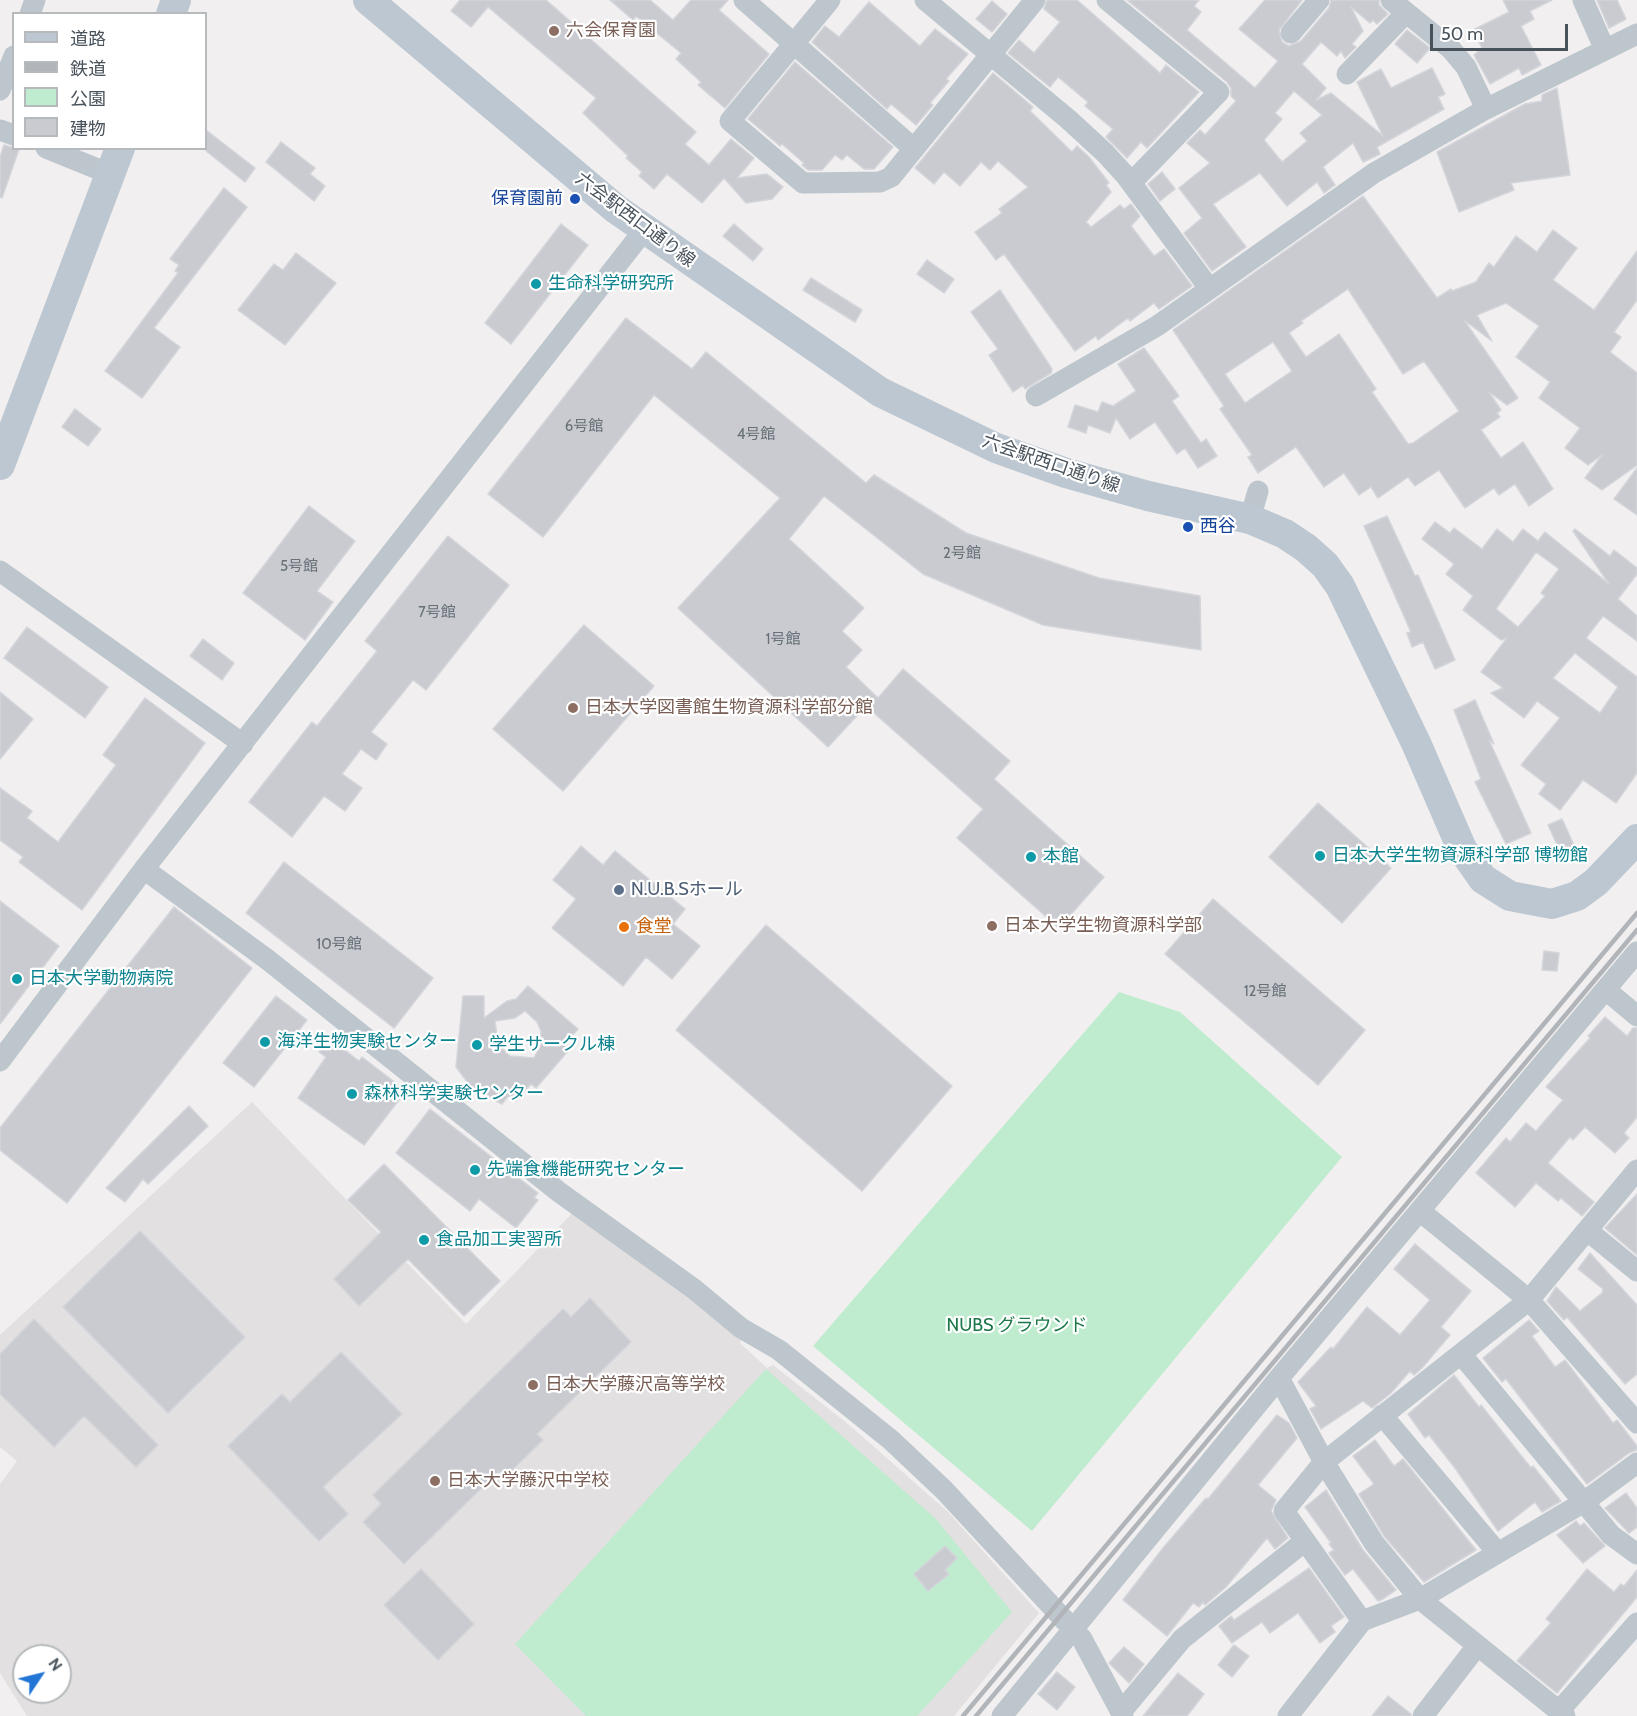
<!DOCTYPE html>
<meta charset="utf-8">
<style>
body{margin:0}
#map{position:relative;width:1637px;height:1716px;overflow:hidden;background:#f1efef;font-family:Cabin,"Noto Sans JP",sans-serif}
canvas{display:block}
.legend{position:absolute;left:12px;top:12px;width:195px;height:138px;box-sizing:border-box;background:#fff;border:2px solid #b6babd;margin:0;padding:8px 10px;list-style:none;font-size:18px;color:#48525b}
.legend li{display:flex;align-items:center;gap:12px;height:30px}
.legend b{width:30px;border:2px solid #b6babd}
.north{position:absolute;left:12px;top:1644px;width:60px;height:60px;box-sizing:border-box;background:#fff;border:2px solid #b6babd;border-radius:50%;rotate:55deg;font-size:16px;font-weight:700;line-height:24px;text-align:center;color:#48525b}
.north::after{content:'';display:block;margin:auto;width:21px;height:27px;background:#2376d6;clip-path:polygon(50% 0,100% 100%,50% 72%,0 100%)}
.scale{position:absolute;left:1430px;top:24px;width:138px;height:27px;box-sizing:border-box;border:3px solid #48525b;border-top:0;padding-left:8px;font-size:18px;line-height:21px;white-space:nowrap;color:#48525b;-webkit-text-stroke:4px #fff;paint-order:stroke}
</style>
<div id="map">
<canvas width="1637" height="1716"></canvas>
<ul class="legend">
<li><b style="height:8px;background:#bdc7d1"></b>道路</li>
<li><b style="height:8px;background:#b1b4b8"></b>鉄道</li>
<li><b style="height:16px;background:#bfeccf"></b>公園</li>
<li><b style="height:16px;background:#c9cbd1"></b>建物</li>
</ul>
<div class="north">N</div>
<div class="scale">50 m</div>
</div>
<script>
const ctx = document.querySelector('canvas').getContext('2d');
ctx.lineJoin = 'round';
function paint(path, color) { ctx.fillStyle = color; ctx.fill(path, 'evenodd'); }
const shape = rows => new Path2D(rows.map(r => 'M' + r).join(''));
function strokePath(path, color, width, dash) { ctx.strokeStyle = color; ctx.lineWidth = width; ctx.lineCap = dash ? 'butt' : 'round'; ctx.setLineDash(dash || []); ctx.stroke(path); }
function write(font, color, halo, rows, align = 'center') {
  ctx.font = font + ' Cabin,"Noto Sans JP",sans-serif'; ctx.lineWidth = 4.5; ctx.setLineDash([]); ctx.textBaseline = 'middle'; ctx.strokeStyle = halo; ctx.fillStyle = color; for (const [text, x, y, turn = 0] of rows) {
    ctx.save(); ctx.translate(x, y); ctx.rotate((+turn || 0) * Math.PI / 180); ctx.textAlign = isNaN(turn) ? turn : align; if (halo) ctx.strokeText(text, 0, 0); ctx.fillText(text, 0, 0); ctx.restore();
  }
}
paint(shape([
 [252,1102,466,1324,576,1209,742,1339,740,1343,767,1368,773,1365,848,1424,948,1512,1039,1613,954,1716,27,1716,0,1673,0,1484,17,1461,0,1447,0,1335],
 [24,1656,60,1656,60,1692,24,1692]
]), '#e2e0e0');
paint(shape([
 [1119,992,1180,1012,1342,1157,1032,1531,813,1346],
 [766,1369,936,1519,1012,1612,917,1716,586,1716,515,1644]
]), '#bfeccf');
const building = shape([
 [460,0,546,0,696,132,685,144,709,165,731,139,754,158,737,178,767,174,783,187,772,199,746,203,724,178,702,203,667,174,654,189,639,176,642,172,626,158,628,156,583,113,596,98,488,7,471,27,451,11,460,0],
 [610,0,650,0,673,20,691,0,728,0,719,10,769,54,725,108,698,85,701,82,676,59,681,53,636,16,633,20,610,0],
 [1047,0,1077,0,1160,73,1166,65,1199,92,1147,148,1141,142,1127,158,1106,137,1113,129,1085,106,1088,102,1058,77,1050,87,1008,53,1019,40,1034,53,1060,22,1044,9,1047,0],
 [1127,0,1199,0,1194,6,1201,12,1187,30,1255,88,1278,61,1239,29,1265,0,1302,0,1279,30,1282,42,1289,46,1301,41,1329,8,1331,0,1379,0,1379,5,1388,14,1377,24,1373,20,1370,23,1351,7,1363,31,1352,44,1356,47,1345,58,1341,51,1337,56,1321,42,1302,64,1326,88,1316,100,1331,93,1383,136,1357,82,1381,69,1391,88,1432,68,1445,94,1438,97,1444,109,1377,147,1380,154,1363,162,1353,143,1323,167,1335,185,1324,193,1317,182,1287,206,1260,173,1213,204,1246,247,1212,271,1184,233,1202,218,1179,188,1210,163,1187,143,1200,130,1205,135,1236,101,1231,96,1231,88,1227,82,1127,0],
 [1294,91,1322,115,1300,133,1307,141,1282,162,1264,140,1282,119,1275,113,1294,91],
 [1503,0,1552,0,1530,11,1534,19,1521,26,1541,65,1522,75,1519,68,1490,84,1474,55,1482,48,1473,30,1509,12,1503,0],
 [1597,0,1617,0,1626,19,1609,28,1597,0],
 [992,1,1007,14,992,32,976,19,992,1],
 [869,2,920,46,935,29,968,54,946,79,949,81,930,103,933,105,916,125,891,104,887,109,812,42,825,26,839,37,869,2],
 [1407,30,1430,48,1417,63,1395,44,1407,30],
 [795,62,893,147,874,169,864,169,847,155,842,160,835,155,822,170,808,170,802,165,804,163,782,144,780,146,748,119,795,62],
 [993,73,1033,107,1030,111,1072,152,1077,146,1089,157,1109,183,1106,185,1111,192,1086,222,1091,227,1120,205,1124,209,1131,204,1140,216,1131,226,1154,256,1164,249,1192,286,1159,309,1154,303,1130,321,1128,318,1098,340,1096,336,1075,351,1004,254,996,260,975,232,1002,213,999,209,1028,187,998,161,990,170,981,162,960,186,944,172,934,184,915,168,993,73],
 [1557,88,1570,175,1511,183,1514,190,1459,212,1437,152,1525,104,1542,101,1542,95,1557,88],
 [206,130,255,168,245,182,206,151,206,130],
 [281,142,315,168,310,174,325,186,314,201,266,162,281,142],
 [4,145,19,149,2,198,0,197,0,157,4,145],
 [1162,172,1175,189,1160,201,1148,184,1162,172],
 [224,188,247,207,154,328,180,347,142,398,105,371,178,273,175,271,179,265,170,259,224,188],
 [1363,196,1437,298,1451,289,1452,291,1476,282,1489,263,1494,267,1516,236,1537,252,1553,230,1577,248,1553,280,1594,310,1637,251,1637,300,1614,332,1621,337,1610,352,1637,373,1637,465,1602,490,1585,478,1602,455,1588,465,1565,448,1580,428,1539,398,1550,382,1516,357,1539,326,1506,303,1477,315,1492,341,1464,320,1518,398,1507,405,1489,392,1501,410,1497,413,1500,417,1481,430,1501,458,1523,442,1553,489,1529,506,1515,484,1499,495,1494,488,1465,508,1439,470,1415,486,1408,477,1378,498,1371,487,1359,495,1344,473,1324,487,1296,447,1258,473,1248,457,1252,455,1220,409,1224,406,1173,330,1363,196],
 [1348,289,1403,374,1424,361,1459,411,1413,443,1408,444,1372,392,1376,389,1339,334,1306,357,1289,333,1303,323,1301,321,1348,289],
 [1273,342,1292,371,1245,403,1225,374,1273,342],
 [561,224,588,245,511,344,485,323,561,224],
 [734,224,763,249,753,261,723,236,734,224],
 [296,253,336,283,285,345,238,310,274,264,283,270,296,253],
 [927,260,954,279,944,293,917,274,927,260],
 [811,278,862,310,855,322,803,290,811,278],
 [1000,290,1052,369,1051,373,1025,389,1023,385,1013,392,989,355,998,349,971,312,1000,290],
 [626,318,692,369,706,352,866,483,874,475,966,533,1099,578,1200,596,1201,650,1043,625,923,574,824,496,789,539,864,608,842,631,862,650,846,667,878,698,903,669,1010,761,994,779,1104,877,1059,928,957,838,983,809,866,706,828,747,678,608,780,498,654,395,543,537,488,494,626,318],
 [1144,348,1179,396,1172,401,1201,443,1206,439,1217,456,1198,468,1185,448,1177,454,1155,422,1130,439,1116,418,1110,433,1088,425,1086,433,1068,427,1075,405,1098,412,1102,402,1113,406,1136,391,1118,364,1144,348],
 [75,409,101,429,88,446,62,427,75,409],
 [1637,468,1637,515,1614,499,1637,468],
 [309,506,355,541,317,591,333,602,305,640,243,593,309,506],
 [1387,516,1415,576,1418,575,1455,660,1435,669,1423,642,1412,647,1407,633,1411,632,1364,526,1387,516],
 [1435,522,1450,533,1454,528,1482,549,1497,529,1513,542,1523,529,1538,541,1545,532,1609,584,1573,531,1575,529,1610,556,1614,550,1637,568,1637,574,1618,599,1637,616,1637,641,1603,616,1586,638,1637,677,1637,773,1616,803,1583,780,1560,810,1539,794,1546,784,1521,765,1560,718,1537,701,1524,718,1491,693,1503,688,1481,672,1507,638,1501,640,1463,610,1473,596,1446,574,1454,564,1422,539,1435,522],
 [1536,552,1559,569,1541,593,1545,596,1518,627,1496,609,1536,552],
 [1575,653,1618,687,1600,713,1553,678,1575,653],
 [448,536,509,585,426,690,413,680,371,732,387,744,376,760,361,749,342,774,362,788,345,811,324,796,292,837,249,802,312,722,317,726,377,651,365,641,448,536],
 [584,625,654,686,563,791,493,729,584,625],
 [27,627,108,687,85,718,4,658,27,627],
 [203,639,234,663,222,680,190,656,203,639],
 [0,692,33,719,0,759,0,692],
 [145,698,205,743,82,910,19,862,23,857,0,840,0,788,32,811,27,818,58,842,116,765,103,755,145,698],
 [1475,700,1494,744,1489,740,1531,833,1506,844,1475,782,1481,779,1454,710,1475,700],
 [1318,803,1391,868,1342,923,1269,857,1318,803],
 [1562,819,1574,845,1560,851,1548,825,1562,819],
 [581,846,603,865,615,851,685,909,673,924,700,946,672,979,646,957,623,986,552,928,576,899,553,880,581,846],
 [284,862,433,978,394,1028,246,913,284,862],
 [1213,899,1365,1030,1318,1085,1165,954,1213,899],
 [0,901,59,946,0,1024,0,901],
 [174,907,252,968,67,1203,0,1150,0,1128,174,907],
 [766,925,952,1086,862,1191,676,1030,766,925],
 [1544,951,1559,953,1557,971,1542,970,1544,951],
 [528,986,578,1029,564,1045,569,1050,536,1088,531,1084,516,1101,509,1095,502,1104,472,1088,456,1067,463,996,484,996,484,1018,507,1001,516,999,528,986],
 [525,1011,537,1022,541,1031,541,1045,534,1058,510,1056,498,1044,495,1021,515,1018,525,1011],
 [276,996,307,1020,254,1087,223,1063,276,996],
 [1605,1017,1627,1036,1633,1028,1637,1028,1637,1117,1624,1133,1629,1138,1615,1153,1585,1127,1573,1140,1570,1137,1548,1163,1594,1202,1582,1216,1561,1198,1558,1201,1536,1183,1515,1207,1476,1173,1506,1138,1510,1142,1526,1123,1536,1131,1563,1100,1546,1087,1590,1038,1588,1036,1605,1017],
 [329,1038,359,1061,362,1057,406,1091,364,1145,298,1098,326,1057,319,1052,329,1038],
 [189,1106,208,1126,148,1184,143,1179,125,1202,106,1188,189,1106],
 [430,1109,538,1193,534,1198,538,1200,516,1228,479,1199,470,1211,396,1153,430,1109],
 [384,1164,500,1281,464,1316,408,1259,359,1306,334,1279,381,1232,348,1200,384,1164],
 [1637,1194,1637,1255,1605,1228,1637,1194],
 [140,1231,245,1337,168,1413,63,1307,140,1231],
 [1415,1244,1471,1291,1441,1327,1450,1335,1422,1368,1414,1375,1410,1371,1391,1393,1372,1408,1363,1401,1321,1429,1310,1409,1316,1406,1298,1382,1331,1347,1333,1349,1367,1307,1400,1335,1430,1300,1394,1269,1415,1244],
 [1590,1253,1637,1305,1637,1374,1625,1384,1567,1317,1564,1320,1547,1301,1556,1287,1580,1311,1602,1293,1603,1289,1578,1269,1590,1253],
 [590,1298,631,1342,537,1434,543,1440,505,1477,499,1471,404,1564,363,1522,381,1504,373,1495,563,1309,571,1317,590,1298],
 [34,1319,158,1445,136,1467,84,1416,54,1447,0,1394,0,1354,34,1319],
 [1529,1320,1539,1331,1532,1336,1555,1367,1565,1360,1613,1423,1617,1420,1637,1446,1637,1450,1629,1453,1587,1484,1506,1379,1502,1382,1483,1358,1529,1320],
 [341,1352,402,1414,323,1487,348,1514,319,1541,228,1446,282,1394,290,1402,341,1352],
 [1454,1375,1479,1407,1481,1405,1531,1468,1533,1466,1561,1501,1542,1512,1535,1502,1498,1531,1455,1468,1429,1435,1425,1438,1408,1414,1454,1375],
 [1277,1415,1289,1423,1297,1438,1258,1485,1276,1500,1271,1511,1288,1538,1275,1549,1267,1538,1226,1587,1205,1605,1203,1602,1199,1607,1193,1603,1167,1636,1123,1600,1163,1548,1206,1498,1208,1499,1277,1415],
 [1375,1440,1394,1466,1403,1459,1476,1550,1424,1582,1384,1536,1359,1494,1374,1484,1353,1456,1375,1440],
 [1326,1490,1363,1550,1396,1590,1383,1599,1378,1601,1353,1569,1345,1575,1329,1553,1334,1550,1329,1544,1331,1543,1305,1507,1326,1490],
 [1626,1493,1637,1508,1637,1527,1629,1533,1605,1508,1626,1493],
 [1576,1521,1580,1526,1584,1523,1605,1546,1583,1563,1557,1535,1576,1521],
 [945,1546,957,1558,945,1570,949,1574,928,1591,914,1574,945,1546],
 [1309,1568,1344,1617,1331,1626,1335,1632,1320,1643,1298,1613,1270,1633,1262,1622,1232,1643,1219,1626,1231,1616,1234,1620,1309,1568],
 [421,1569,474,1624,438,1660,384,1605,421,1569],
 [1587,1569,1614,1592,1621,1584,1624,1586,1637,1570,1637,1597,1557,1693,1517,1661,1551,1623,1546,1619,1587,1569],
 [1234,1645,1249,1656,1232,1677,1218,1665,1234,1645],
 [1124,1647,1144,1664,1129,1683,1109,1663,1124,1647],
 [1057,1672,1075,1687,1057,1710,1038,1694,1057,1672],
 [1178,1673,1204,1694,1187,1716,1143,1716,1178,1673],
 [1388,1696,1411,1714,1411,1716,1372,1716,1388,1696]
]);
paint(building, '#c9cbd1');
strokePath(building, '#d3d5da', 1.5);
strokePath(shape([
 [744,0,913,148],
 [830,0,730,121,803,183,880,182,891,177,1035,0],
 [925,0,1068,119,1105,153,1126,176,1209,288],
 [1107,0,1219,92,1131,183],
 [1391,0,1451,49,1466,67,1486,109],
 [1583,0,1605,50],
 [30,14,35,0],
 [1291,33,1319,0],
 [1347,74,1406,13],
 [0,90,14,56],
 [0,130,14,135],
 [46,148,110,174],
 [1036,396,1157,326,1374,173,1486,109,1637,34],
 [1250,519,1258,491],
 [0,571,243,744],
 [144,869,268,960,559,1192,694,1289,741,1328,779,1350,891,1440,944,1490,1082,1639,1123,1716],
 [1606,990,1637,1016],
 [0,1061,144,869,645,229],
 [1637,1170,1529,1300,1324,1462,1284,1511,1362,1621,1420,1599,1584,1502,1637,1463],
 [1420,1211,1529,1300,1637,1423],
 [1588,1231,1637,1271],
 [1461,1354,1611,1535,1637,1554],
 [1279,1378,1324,1462,1374,1543,1420,1599,1565,1716],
 [1382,1415,1497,1552],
 [1559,1711,1637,1623],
 [1121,1712,1182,1639,1305,1541],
 [1002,1716,1279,1378,1637,952],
 [1288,1716,1362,1621],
 [1423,1716,1477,1646]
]), '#bec6cd', 21);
strokePath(shape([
 [368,0,616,209,880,392,996,448,1066,473,1148,496,1250,519,1285,534,1306,548,1325,565,1340,586,1416,743,1462,849,1483,879,1510,896,1552,904,1577,896,1596,882,1637,839],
 [171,14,176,0],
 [0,465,120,148]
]), '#bdc7d1', 30);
strokePath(shape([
 [963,1716,1637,913],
 [976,1716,1637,930]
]), '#b1b4b8', 4.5);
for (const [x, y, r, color] of [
 [554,31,6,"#8d6e63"],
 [575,199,6,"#1a4fb4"],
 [536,284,6,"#0f9aa8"],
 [1188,527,6,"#1a4fb4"],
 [573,708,6,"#8d6e63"],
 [1320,856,6,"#0f9aa8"],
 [1031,857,6,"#0f9aa8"],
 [619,890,6,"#5c6f8a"],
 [992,926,6,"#8d6e63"],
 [624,927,6,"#e8710a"],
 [17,979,6,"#0f9aa8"],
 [265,1042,6,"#0f9aa8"],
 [477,1045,6,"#0f9aa8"],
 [352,1094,6,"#0f9aa8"],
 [475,1170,6,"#0f9aa8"],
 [424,1240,6,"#0f9aa8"],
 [533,1385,6,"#8d6e63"],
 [435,1481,6,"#8d6e63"]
]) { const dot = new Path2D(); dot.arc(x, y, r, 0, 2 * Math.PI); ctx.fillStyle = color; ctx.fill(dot); strokePath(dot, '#fff', 2); }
write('15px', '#687078', null, [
 ["6号館",584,427],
 ["4号館",756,435],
 ["2号館",962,554],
 ["5号館",299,567],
 ["7号館",437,613],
 ["1号館",783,640],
 ["10号館",339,945],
 ["12号館",1265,992]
]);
write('18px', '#785e54', '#fff', [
 ["六会保育園",566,31],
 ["日本大学図書館生物資源科学部分館",585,708],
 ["日本大学生物資源科学部",1004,926],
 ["日本大学藤沢高等学校",545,1385],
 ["日本大学藤沢中学校",447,1481]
], 'left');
write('18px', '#164399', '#fff', [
 ["保育園前",563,199],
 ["西谷",1200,527,"left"]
], 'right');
write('18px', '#48525b', '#fff', [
 ["六会駅西口通り線",635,220,37],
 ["六会駅西口通り線",1051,464,19]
]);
write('18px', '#0d838f', '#fff', [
 ["生命科学研究所",548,284],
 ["日本大学生物資源科学部 博物館",1332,856],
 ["本館",1043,857],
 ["日本大学動物病院",29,979],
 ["海洋生物実験センター",277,1042],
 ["学生サークル棟",489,1045],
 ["森林科学実験センター",364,1094],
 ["先端食機能研究センター",487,1170],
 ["食品加工実習所",436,1240]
], 'left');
write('18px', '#4e5e75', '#fff', [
 ["N.U.B.Sホール",631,890]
], 'left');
write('18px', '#c56008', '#fff', [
 ["食堂",636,927]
], 'left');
write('18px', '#1c7848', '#fff', [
 ["NUBS グラウンド",1017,1326]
]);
</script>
